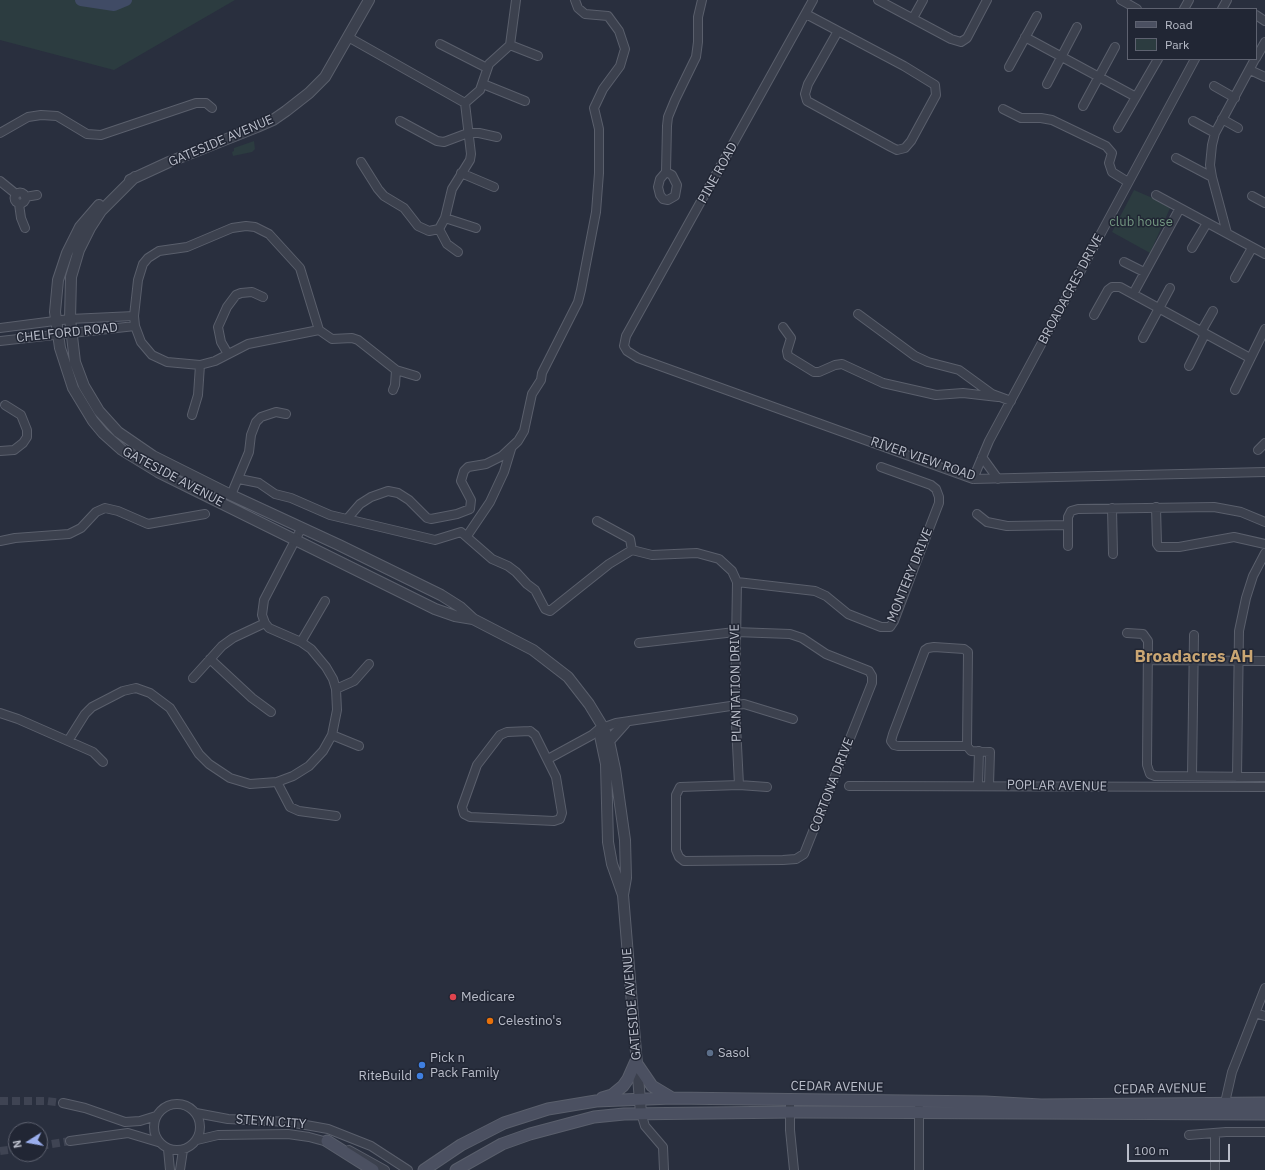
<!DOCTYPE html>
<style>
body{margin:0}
#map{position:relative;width:1265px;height:1170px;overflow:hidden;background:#292f3e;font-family:"IBM Plex Sans",sans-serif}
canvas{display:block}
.legend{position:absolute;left:1127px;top:8px;width:130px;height:52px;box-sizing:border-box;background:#212634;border:1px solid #5e6270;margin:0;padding:5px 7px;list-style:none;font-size:12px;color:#b9bdc9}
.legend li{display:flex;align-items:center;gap:8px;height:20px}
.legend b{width:20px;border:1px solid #5e6270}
.north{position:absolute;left:8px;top:1122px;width:40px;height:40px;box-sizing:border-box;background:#212634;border:1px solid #5e6270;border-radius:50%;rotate:259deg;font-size:11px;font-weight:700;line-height:16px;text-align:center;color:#b9bdc9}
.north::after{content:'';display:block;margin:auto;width:14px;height:18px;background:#9aaeed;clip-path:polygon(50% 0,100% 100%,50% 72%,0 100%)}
.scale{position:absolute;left:1127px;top:1144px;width:103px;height:18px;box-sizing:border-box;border:2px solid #b9bdc9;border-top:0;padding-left:5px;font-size:12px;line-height:14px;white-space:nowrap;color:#b9bdc9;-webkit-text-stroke:3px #212634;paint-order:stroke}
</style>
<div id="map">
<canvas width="1265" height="1170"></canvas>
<ul class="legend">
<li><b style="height:5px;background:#4b5061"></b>Road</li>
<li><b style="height:11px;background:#2c3c40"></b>Park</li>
</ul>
<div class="north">N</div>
<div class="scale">100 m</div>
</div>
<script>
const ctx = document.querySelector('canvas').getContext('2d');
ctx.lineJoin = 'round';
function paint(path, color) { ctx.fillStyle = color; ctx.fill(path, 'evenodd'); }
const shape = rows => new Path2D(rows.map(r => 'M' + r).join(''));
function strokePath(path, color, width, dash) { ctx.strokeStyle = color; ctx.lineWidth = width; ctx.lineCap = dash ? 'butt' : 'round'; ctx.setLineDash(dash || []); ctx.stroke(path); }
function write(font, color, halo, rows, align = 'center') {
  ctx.font = font + ' "IBM Plex Sans",sans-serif'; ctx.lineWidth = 3; ctx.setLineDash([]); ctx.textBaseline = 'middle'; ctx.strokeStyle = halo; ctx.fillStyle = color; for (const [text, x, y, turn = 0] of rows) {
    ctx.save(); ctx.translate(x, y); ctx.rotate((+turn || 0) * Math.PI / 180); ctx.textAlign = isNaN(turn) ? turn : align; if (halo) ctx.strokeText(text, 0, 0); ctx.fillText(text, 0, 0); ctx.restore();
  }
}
paint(shape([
 [0,0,235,0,114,70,0,40],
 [254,141,255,149,252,152,233,156,232,152,234,151,234,148],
 [1134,190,1171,206,1150,253,1112,232]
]), '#2c3c40');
strokePath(shape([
 [81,0,114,5,126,0]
]), '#404b65', 12);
strokePath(shape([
 [0,1101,47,1101,63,1103],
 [40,1146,70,1141],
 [0,1151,16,1149]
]), '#3f4453', 8, [8, 4]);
const minor = shape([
 [813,0,626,336,624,346,627,351,638,358,973,479,1265,472],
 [878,0,951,39,961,42,967,38,987,0],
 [1121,0,1137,9],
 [1184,9,1189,0],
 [1222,9,1227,0],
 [806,14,904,66,935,85,936,95,911,141,905,148,897,150,891,147,807,101,805,94,808,84,838,31],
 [1256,15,1265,21],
 [913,18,923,0],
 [348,37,465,103],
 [1025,37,1136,97],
 [440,44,487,68],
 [510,45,538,56],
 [1256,58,1265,42],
 [1009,67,1037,16],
 [1250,70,1265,77],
 [483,84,525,101],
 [1047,84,1077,27],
 [1214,86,1235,98],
 [465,103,480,90,489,64,510,45,516,0],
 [1083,106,1115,47],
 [1003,109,1021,118,1041,118,1052,120,1106,146,1112,153,1109,163,1112,172,1128,182],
 [1222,119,1238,128],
 [400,121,437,141,444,142,468,133,479,133,497,137],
 [1193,121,1215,133],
 [1118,128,1158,59],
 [0,133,28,117,41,115,57,116,87,134,101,135,196,103,206,103,212,108],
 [1176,158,1212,177],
 [361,162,378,189,384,196,404,208,418,226,429,231,439,229],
 [666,172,667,126,668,117,675,100,696,57,698,42,698,17,702,0],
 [666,172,672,175,677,185,675,196,668,200,663,199,660,195,658,187,660,179,666,172],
 [461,173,494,187],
 [0,181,16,194],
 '14.5 198a5.5 5.5 0 1 1 11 0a5.5 5.5 0 1 1-11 0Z',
 [1156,195,1265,254],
 [1252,196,1265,203],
 [25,197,37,195],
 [19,204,21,218,25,228],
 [445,218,476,228],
 [246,226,255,227,269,234,300,268,319,330,248,344,215,361,200,365,167,362,152,355,141,342,135,326,134,316,138,280,143,264,148,258,159,251,187,247,232,228,246,226],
 [439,229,445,218,452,189,470,160,471,154,465,103],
 [439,229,447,244,458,252],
 [1227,233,1212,177,1210,165,1212,145,1215,133,1255,59],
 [1192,248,1207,223],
 [1124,262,1144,272],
 [1235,278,1252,248],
 [1133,294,1180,208],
 [858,314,915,356,928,362,959,370,992,394,1011,401],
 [1094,315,1108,290,1112,287,1120,287,1250,358],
 [783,327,791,338,787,351,788,356,814,372,819,372,835,365,842,364,883,383,936,395,963,393,998,397],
 [0,328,70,319,134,316],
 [319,330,332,339,352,338,358,340,396,370,416,376],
 [1201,332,1213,311],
 [1143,338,1170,288],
 [0,341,135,326],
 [228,354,221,342,218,327,227,307,236,295,241,293,252,292,263,297],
 [1189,366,1205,334],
 [393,390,395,385,396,370],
 [1235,390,1265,329],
 [192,415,198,395,200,365],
 [1258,450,1265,443],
 [0,451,14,450,23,443,27,437,27,430,21,415,5,405],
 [982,457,998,479],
 [239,479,259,483,275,494,291,498,330,515,435,540,461,532,492,559,508,566,516,572,527,584,535,590,545,609,550,611,609,564,632,550,652,555,697,553,719,559,732,571,737,582,735,705,739,785],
 [973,479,989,441,1195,59],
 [231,495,249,452,251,435,256,422,261,417,276,412,286,414],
 [1156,507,1157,544,1159,547,1179,547,1234,537,1265,544],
 [1112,508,1113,554],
 [977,514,987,522,1007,526,1067,525],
 [347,519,360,504,371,497,388,491,398,493,409,500,427,518,431,519,457,514,470,509,471,500,461,481,464,471,468,467,486,464,502,456,518,441,524,431,532,394,541,380,542,373,578,302,581,290,596,212,599,173,599,129,594,108,603,89,620,66,625,49,619,31,608,16,585,14,578,8,575,0],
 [597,521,630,539,632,550],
 [467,536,490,502,504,472,511,449],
 [0,541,15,538,69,534,81,528,96,512,105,508,118,511,148,524,205,514],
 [1068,546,1068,517,1071,511,1078,509,1214,507,1241,512,1265,522],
 [737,582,815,591,826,596,848,614,881,627,890,627,894,621,914,568,939,503,939,497,936,489,931,485,881,467],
 [1127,633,1143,634,1148,641,1147,765,1150,774,1155,776,1265,777],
 [301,642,325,601],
 [639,643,735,632,790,634,802,638,826,654,869,671,872,676,872,683,804,854,796,859,783,860,684,861,679,857,676,850,676,795,680,787,739,785,767,787],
 [210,659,252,698,271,712],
 [1148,660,1265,661],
 [193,678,222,646,233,638,265,623],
 [336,689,354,681,369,664],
 [0,713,18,719,93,752,103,762],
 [530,731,535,735,556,777,562,813,560,819,554,821,470,817,464,814,462,807,477,765,500,735,507,732,530,731],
 [332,735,359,746],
 [68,741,85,714,92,707,123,691,136,688,150,693,170,708,199,754,209,764,230,778,250,784,277,782,293,776,309,766,323,751,332,735,337,710,336,689,333,679,326,667,311,649,301,642,269,628,265,623,262,615,264,600,301,529],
 [967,746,898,746,894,745,891,741,893,734,925,650,928,648,934,647,964,649,968,652,967,746,971,751,990,752,989,785],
 [548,759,592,735,599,729,616,723,744,704,793,719],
 [1192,776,1194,635],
 [1237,777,1239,631,1246,598,1253,576,1265,553],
 [277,782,290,807,299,811,336,816],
 [978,785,979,751],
 [849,786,1265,787],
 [1255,1013,1265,1016],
 [790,1100,790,1130,794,1170],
 [63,1103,85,1108,125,1122,140,1121,156,1116],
 '154 1127a23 23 0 1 1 46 0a23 23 0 1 1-46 0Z',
 [1224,1107,1232,1072,1265,988],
 [196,1113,228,1119,289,1122,328,1129,371,1146,408,1170],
 [641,1113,645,1126,663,1147,664,1170],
 [1215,1134,1215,1170],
 [1189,1135,1226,1132,1265,1132],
 [197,1140,218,1135,288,1134,309,1137,331,1143],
 [70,1141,128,1133,158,1142],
 [168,1149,170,1170],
 [349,1150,385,1170],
 [180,1170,183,1150],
 [919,1170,919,1108]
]);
const tertiary = shape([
 [135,177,101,211,90,228,79,250,71,277,70,319,75,362,84,386,99,411,118,432,153,456,231,495,339,545,441,595,460,607,473,619,533,650,568,677,589,704,603,727,609,741,615,769,625,840,626,878,623,895],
 [130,180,169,162,257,127,273,120,286,111,309,93,325,77,369,0],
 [99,205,80,227,67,253,58,280,55,312,60,348,73,388,93,421,103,433,122,450,158,472,435,609,455,616,473,619],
 [599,731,606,764,608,842,612,864,623,895,641,1113],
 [609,741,625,723]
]);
const secondary = shape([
 [637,1064,652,1086,672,1098],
 [602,1098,612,1095,623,1086,628,1079,636,1061],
 [327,1141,373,1170],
 [424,1170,461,1145,504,1123,548,1109,596,1101,672,1098,985,1102,1041,1105,1265,1103],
 [456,1170,502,1144,530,1134,594,1117,624,1114,795,1112,1265,1114]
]);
strokePath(minor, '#5a5f6c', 10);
strokePath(tertiary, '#5a5f6c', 12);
strokePath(secondary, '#5a5f6c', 13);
strokePath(minor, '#3c414e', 8);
strokePath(tertiary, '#3c414e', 10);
strokePath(secondary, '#4b5061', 11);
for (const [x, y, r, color] of [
 [453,997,4,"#e0444e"],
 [490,1021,4,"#e8710a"],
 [710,1053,4,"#5c6f8a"],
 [422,1065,4,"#3f7fe0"],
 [420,1076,4,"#3f7fe0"]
]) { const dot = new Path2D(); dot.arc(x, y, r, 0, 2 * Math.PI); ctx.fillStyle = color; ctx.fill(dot); strokePath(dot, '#212634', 1.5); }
write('13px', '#b9bdc9', '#212634', [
 ["GATESIDE AVENUE",221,141,-23],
 ["PINE ROAD",718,173,-61],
 ["BROADACRES DRIVE",1071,289,-62],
 ["CHELFORD ROAD",67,333,-6],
 ["RIVER VIEW ROAD",923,459,19],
 ["GATESIDE AVENUE",173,477,28],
 ["MONTERY DRIVE",910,575,-68],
 ["PLANTATION DRIVE",736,683,-91],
 ["CORTONA DRIVE",832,785,-69],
 ["POPLAR AVENUE",1057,786,1],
 ["GATESIDE AVENUE",632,1004,-95],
 ["CEDAR AVENUE",837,1087,1],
 ["CEDAR AVENUE",1160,1089,-1],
 ["STEYN CITY",271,1122,4]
]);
write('13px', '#739781', '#212634', [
 ["club house",1141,222]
]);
write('13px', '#b9bdc9', '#212634', [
 ["Medicare",461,997],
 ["Celestino's",498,1021],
 ["Sasol",718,1053],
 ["Pick n",430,1058],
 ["Pack Family",430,1073],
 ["RiteBuild",412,1076,"right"]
], 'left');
write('bold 17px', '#caa673', '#212634', [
 ["Broadacres AH",1194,657]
]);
</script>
